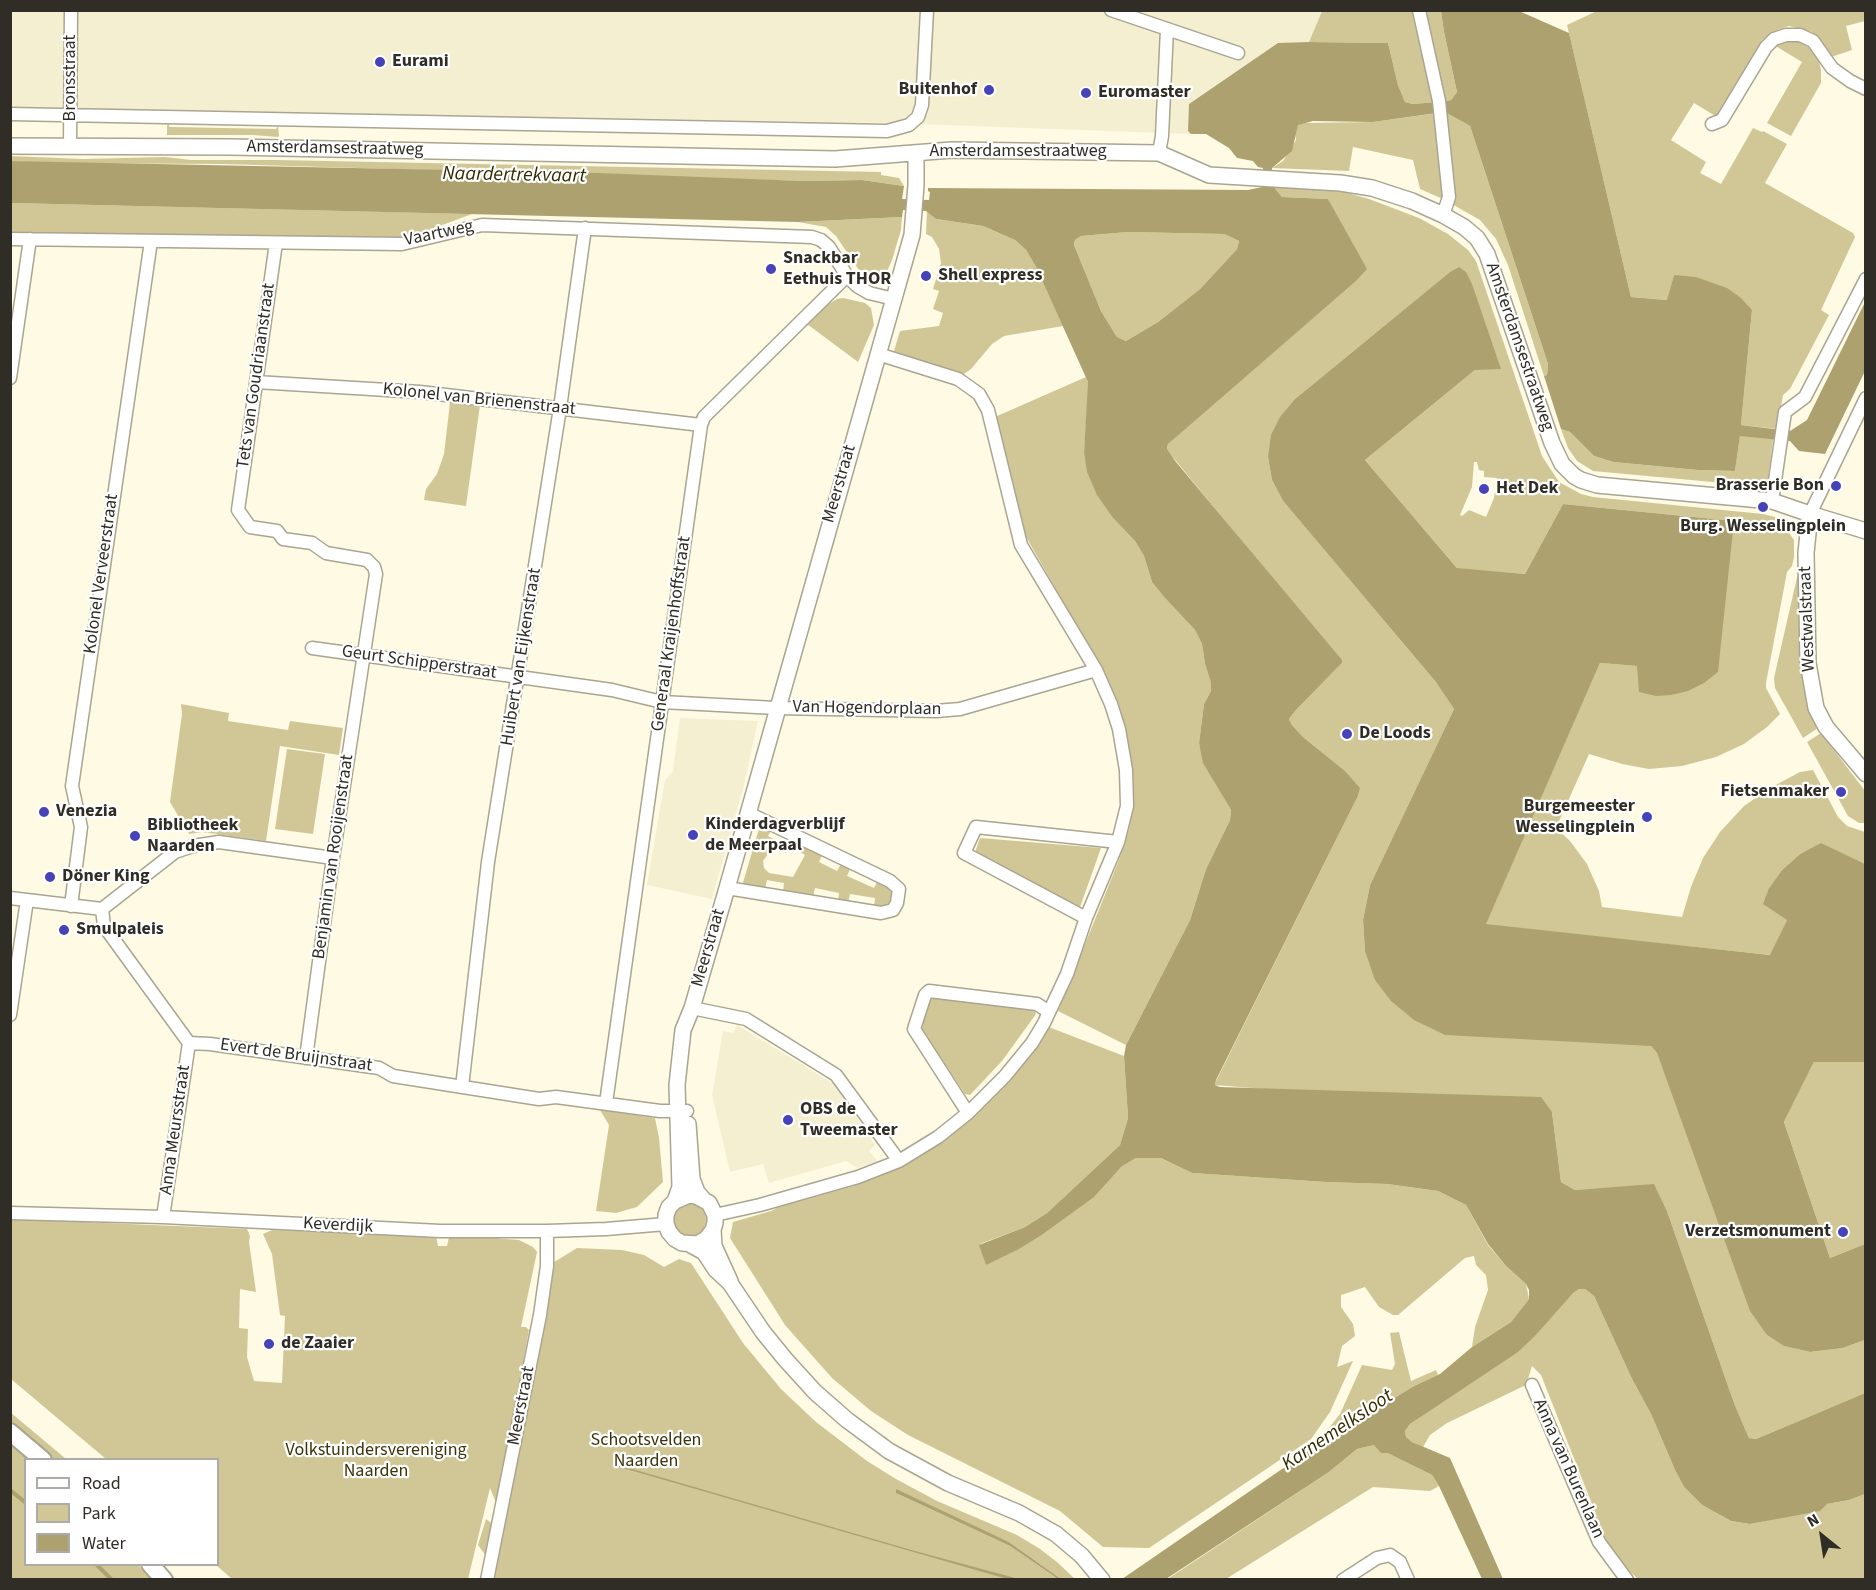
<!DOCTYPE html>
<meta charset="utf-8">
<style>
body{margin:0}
#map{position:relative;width:1876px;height:1590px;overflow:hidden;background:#fefae4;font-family:"Source Sans 3",sans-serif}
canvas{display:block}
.frame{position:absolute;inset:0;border:12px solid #2f2d25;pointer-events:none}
.legend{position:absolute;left:24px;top:1458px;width:195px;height:108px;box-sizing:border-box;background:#fff;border:2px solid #acaba8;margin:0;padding:8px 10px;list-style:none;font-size:18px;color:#2f2d25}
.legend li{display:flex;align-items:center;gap:12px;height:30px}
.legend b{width:30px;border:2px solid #acaba8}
.north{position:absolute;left:1792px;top:1506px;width:60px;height:60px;-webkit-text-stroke:4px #fff;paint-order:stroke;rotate:330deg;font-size:16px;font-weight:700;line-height:24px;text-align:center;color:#2f2d25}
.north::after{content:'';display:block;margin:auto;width:21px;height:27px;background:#2f2d25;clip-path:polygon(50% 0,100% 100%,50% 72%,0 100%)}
</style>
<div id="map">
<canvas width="1876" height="1590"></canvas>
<div class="frame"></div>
<ul class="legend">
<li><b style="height:8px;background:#fff"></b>Road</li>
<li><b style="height:16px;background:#d1c796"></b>Park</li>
<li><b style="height:16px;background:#ada26f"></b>Water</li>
</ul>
<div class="north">N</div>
</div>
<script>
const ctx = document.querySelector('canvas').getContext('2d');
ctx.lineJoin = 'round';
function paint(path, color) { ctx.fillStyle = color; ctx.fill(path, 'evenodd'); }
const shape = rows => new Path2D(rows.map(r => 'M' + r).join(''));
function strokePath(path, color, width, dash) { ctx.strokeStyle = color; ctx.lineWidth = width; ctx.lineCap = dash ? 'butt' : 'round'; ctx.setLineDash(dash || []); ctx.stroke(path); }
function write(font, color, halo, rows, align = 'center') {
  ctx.font = font + ' "Source Sans 3",sans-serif'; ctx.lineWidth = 4.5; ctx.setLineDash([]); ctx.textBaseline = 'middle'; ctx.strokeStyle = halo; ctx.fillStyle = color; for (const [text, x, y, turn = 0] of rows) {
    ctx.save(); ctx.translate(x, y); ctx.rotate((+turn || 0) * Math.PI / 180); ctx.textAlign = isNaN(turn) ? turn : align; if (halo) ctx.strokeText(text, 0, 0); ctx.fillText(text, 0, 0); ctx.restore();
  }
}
paint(shape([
 [11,11,1322,11,1309,42,1189,104,1188,131,1191,134,888,123,11,108],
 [680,718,758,721,744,785,712,899,647,885,665,780,673,771],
 [737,1025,834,1084,875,1145,869,1151,878,1161,857,1168,846,1161,769,1183,763,1164,730,1172,712,1095,723,1031,733,1033]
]), '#f5efd2');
paint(shape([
 [1599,10,1865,11,1865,21,1846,26,1852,50,1831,57,1823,44,1812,32,1789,26,1775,31,1762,40,1717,117,1694,103,1671,140,1706,162,1700,173,1721,184,1753,128,1762,132,1763,131,1787,144,1765,183,1853,233,1855,237,1821,310,1829,315,1790,389,1783,395,1777,429,1741,425,1752,310,1674,275,1668,300,1631,297,1567,25],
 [1322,11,1415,11,1436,102,1413,104,1405,102,1398,85,1388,43,1309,42],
 [1424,11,1441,11,1444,32,1457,92,1451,100,1442,102],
 [1787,41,1800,42,1811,49,1819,61,1821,70,1821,83,1791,136,1767,123,1802,62,1774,45],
 [1445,112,1470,126,1548,364,1547,375,1544,376,1508,265,1496,239,1480,220,1443,199,1420,189,1413,160,1353,147,1349,171,1272,168,1283,161,1296,140,1295,130,1298,125,1303,123,1373,122],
 [169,124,169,127,276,129,278,126,279,136,278,137,253,135,167,135,167,125],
 [10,156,83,159,165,157,191,160,276,160,881,172,881,175,899,178,904,186,862,180,803,181,222,164,48,163,11,161],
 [1272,185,1344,192,1369,199,1419,218,1448,234,1468,250,1476,261,1542,456,1559,482,1581,494,1593,497,1763,514,1775,517,1782,523,1794,540,1794,557,1792,566,1787,572,1766,683,1766,688,1780,714,1767,727,1744,744,1716,757,1682,766,1649,769,1622,764,1589,754,1556,828,1570,841,1587,864,1599,891,1602,907,1682,917,1691,887,1703,858,1720,832,1744,806,1770,788,1800,772,1813,770,1838,817,1847,826,1865,832,1865,864,1821,844,1800,854,1782,870,1769,888,1787,920,1771,955,1485,925,1600,663,1637,666,1734,521,1563,504,1525,574,1458,569,1365,460,1475,370,1459,267,1451,271,1295,399,1268,457,1272,480,1283,501,1435,681,1454,709,1370,885,1363,920,1365,951,1651,1046,1657,1053,1767,1335,1785,1346,1810,1352,1843,1348,1865,1340,1865,1393,1756,1439,1749,1438,1734,1403,1667,1211,1654,1185,1575,1190,1561,1182,1552,1112,1215,1085,1216,1081,1357,798,1344,770,1303,737,1292,725,1289,719,1296,710,1342,663,1167,450,1168,444,1184,429,1355,282,1328,199,1282,197],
 [1474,462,1477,462,1479,470,1484,471,1484,477,1497,478,1494,498,1486,517,1469,510,1462,516,1460,515,1472,487],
 [11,203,472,214,426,231,399,237,11,233],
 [927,211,936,219,983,226,1015,240,1026,250,1036,267,1063,326,1004,336,992,344,971,369,964,374,896,354,894,351,900,331,939,326,943,313,933,309,939,291,933,289,941,263,939,249,932,237,926,234],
 [902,217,901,230,892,260,886,274,878,279,869,279,863,276,836,236,826,227,798,222],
 [1128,232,1224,234,1239,241,1237,249,1200,289,1158,322,1126,341,1117,337,1101,311,1074,245,1075,240,1081,236],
 [843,298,865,303,871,308,874,325,858,362,807,324,827,305,837,299],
 [1086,377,1088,382,1088,394,1084,452,1113,518,1135,541,1144,556,1152,582,1164,597,1195,630,1202,644,1205,664,1211,681,1211,691,1204,704,1199,743,1204,763,1231,810,1230,820,1206,869,1190,920,1126,1045,1058,1011,1119,860,1129,829,1134,800,1126,735,1117,701,1095,658,1025,535,995,417],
 [450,403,480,405,466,506,424,500,426,489,437,474,444,454],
 [1561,429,1570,432,1594,456,1613,462,1698,470,1735,471,1740,435,1773,439,1767,487,1593,471,1577,461,1568,448],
 [1800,572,1805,690,1811,715,1818,728,1803,738,1775,688,1774,678,1798,573],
 [181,704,229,713,228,721,288,730,290,721,343,728,339,755,280,746,266,841,202,832,189,834,170,802,182,714],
 [1821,733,1865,791,1865,823,1859,823,1848,816,1807,742],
 [287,749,325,754,313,834,275,829],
 [761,822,773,827,768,836,785,845,790,837,823,853,819,862,837,871,842,862,851,867,847,876,874,888,878,880,890,886,893,893,892,899,888,905,874,907,875,898,850,894,848,903,838,901,839,893,815,888,813,897,783,892,784,883,767,880,765,889,742,886],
 [790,846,805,855,793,877,769,873,764,868,763,861,768,854,776,850,786,853],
 [980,838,1101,848,1079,910,973,858],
 [930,998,1034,1010,1036,1014,1002,1061,970,1095,965,1094,922,1029,926,1000],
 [1046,1026,1124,1056,1128,1118,1120,1145,1047,1213,1025,1227,980,1244,986,1265,1121,1167,1136,1158,1161,1158,1192,1173,1326,1182,1387,1184,1438,1191,1466,1205,1488,1245,1506,1266,1526,1284,1529,1299,1511,1322,1472,1347,1475,1327,1488,1290,1486,1275,1476,1265,1474,1256,1465,1258,1398,1315,1393,1315,1379,1307,1365,1287,1341,1295,1341,1307,1353,1324,1355,1336,1342,1346,1337,1367,1353,1361,1330,1412,1311,1439,1149,1548,1103,1547,1060,1511,908,1435,871,1411,832,1378,785,1325,730,1238,733,1222,771,1211,779,1207,854,1186,859,1181,946,1136],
 [1814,1062,1865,1062,1865,1244,1830,1258,1784,1122],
 [600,1110,655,1118,659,1138,663,1182,637,1207,616,1213,596,1211,609,1125],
 '674 1220a16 16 0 1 1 32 0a16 16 0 1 1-32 0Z',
 [10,1219,247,1229,250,1236,249,1242,256,1292,240,1289,239,1328,248,1329,247,1357,254,1381,282,1383,285,1316,280,1315,272,1254,263,1234,272,1230,436,1236,438,1246,447,1246,449,1237,494,1238,519,1240,533,1247,537,1252,521,1327,526,1327,529,1330,497,1505,490,1488,468,1579,232,1579,216,1565,218,1564,218,1460,106,1459,11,1379],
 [577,1248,622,1250,644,1255,664,1267,679,1259,691,1263,743,1343,781,1389,816,1422,867,1461,896,1479,937,1501,1017,1535,1040,1549,1057,1562,1075,1579,1061,1579,1009,1542,896,1493,1010,1546,1058,1579,491,1579,486,1556,478,1545,486,1519,500,1530,551,1264],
 [1579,1289,1585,1289,1594,1296,1632,1379,1651,1414,1675,1470,1684,1487,1702,1505,1731,1521,1750,1524,1799,1514,1827,1504,1849,1500,1865,1494,1865,1579,1638,1579,1628,1570,1607,1542,1541,1375,1532,1366,1526,1385,1447,1423,1430,1435,1423,1447,1412,1442,1406,1437,1405,1431,1410,1424,1537,1334,1573,1292],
 [1399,1332,1411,1381,1436,1370,1438,1375,1414,1386,1314,1447,1340,1414,1362,1365,1392,1370,1395,1364,1390,1333],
 [10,1412,66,1459,48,1459,11,1427],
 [10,1444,28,1459,26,1460,26,1564,138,1565,152,1579,11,1579],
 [1374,1445,1432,1475,1439,1486,1430,1491,1373,1487,1226,1579,1166,1580,1329,1472,1357,1449]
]), '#d1c796');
paint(shape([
 [1441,11,1519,11,1569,33,1631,297,1667,300,1674,275,1696,277,1727,288,1741,298,1752,310,1741,425,1790,431,1807,420,1865,302,1865,371,1825,454,1799,451,1790,441,1740,436,1735,471,1698,470,1613,462,1594,456,1570,432,1561,429,1544,376,1547,375,1548,364,1470,126,1445,112,1442,102,1451,100,1457,92,1444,32],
 [1309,42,1388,43,1398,85,1405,102,1413,104,1436,102,1437,113,1373,122,1313,121,1298,125,1292,151,1272,168,1272,185,1282,197,1328,199,1367,269,1355,282,1168,444,1167,449,1176,462,1342,660,1342,663,1296,710,1289,719,1292,725,1303,737,1344,770,1360,788,1357,798,1216,1080,1215,1085,1220,1087,1541,1097,1552,1112,1561,1182,1575,1190,1654,1184,1667,1211,1734,1403,1749,1438,1756,1439,1865,1393,1865,1494,1849,1500,1827,1504,1820,1511,1750,1524,1731,1521,1702,1505,1684,1487,1675,1470,1651,1414,1632,1379,1594,1296,1585,1289,1579,1289,1573,1293,1537,1334,1518,1352,1410,1424,1405,1431,1406,1437,1412,1442,1450,1458,1503,1579,1482,1579,1439,1486,1432,1475,1388,1453,1381,1453,1374,1445,1357,1449,1329,1472,1166,1579,1122,1579,1314,1447,1414,1386,1440,1374,1472,1347,1511,1322,1529,1299,1529,1290,1526,1284,1506,1266,1488,1244,1466,1205,1438,1191,1387,1184,1326,1182,1192,1173,1161,1158,1136,1158,1121,1167,1094,1197,1043,1234,1019,1249,986,1265,979,1245,1025,1227,1047,1213,1120,1145,1128,1118,1124,1056,1126,1045,1190,920,1206,869,1230,820,1231,810,1203,763,1199,743,1204,704,1211,691,1211,682,1205,664,1202,644,1195,630,1164,597,1152,582,1144,556,1135,541,1113,518,1097,495,1087,472,1084,452,1088,382,1036,267,1026,250,1015,240,983,226,936,219,926,211,903,210,902,217,798,222,11,203,10,161,598,173,803,181,862,180,904,186,902,199,929,200,930,192,928,191,928,188,1248,190,1262,187,1263,168,1258,167,1253,161,1237,158,1229,148,1206,134,1191,134,1188,131,1189,104,1278,43],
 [1128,232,1224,234,1239,241,1237,249,1200,289,1158,322,1126,341,1117,337,1101,311,1074,245,1075,240,1081,236],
 [1459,267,1466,272,1472,284,1501,369,1475,370,1365,460,1457,568,1525,574,1563,504,1734,521,1718,672,1704,683,1688,691,1671,695,1656,696,1639,692,1637,666,1600,663,1486,924,1770,955,1787,920,1763,904,1769,888,1782,870,1800,854,1821,843,1865,864,1865,1062,1814,1062,1784,1122,1830,1258,1865,1244,1865,1340,1843,1348,1810,1352,1784,1346,1767,1335,1750,1311,1657,1053,1651,1046,1445,1035,1414,1020,1391,1001,1375,980,1365,951,1363,920,1370,885,1454,709,1435,681,1283,501,1272,480,1268,457,1271,435,1280,417,1295,399,1451,271],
 [615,1464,915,1551,1019,1579,1007,1579,616,1466],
 [896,1489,1009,1542,1061,1579,1058,1579,1010,1546,896,1493]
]), '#ada26f');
strokePath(shape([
 [10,1490,26,1503],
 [96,1564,112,1580]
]), '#ada26f', 4);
const minor = shape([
 [1111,10,1238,53],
 [1419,10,1439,101,1449,197,1443,215],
 [10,114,887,131,909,125,918,117,922,105,927,10],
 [1712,124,1722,120,1766,47,1774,39,1786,35,1800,35,1813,41,1832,68,1850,81,1866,89],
 [70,146,71,10],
 [1159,153,1162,136,1167,29],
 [10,239,402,244,482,225,812,237,821,240,829,247,847,276,857,286,869,293,894,299],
 [276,243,238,510,250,527,277,531,283,539,312,543,326,553,367,560,374,567,376,574,333,858,306,1058],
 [10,378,30,239],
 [256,382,420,392,701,425],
 [1772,501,1785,412,1805,397,1866,279],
 [1810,514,1866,398],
 [312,648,612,690,662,702,776,708,936,711,960,709,1096,670],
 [727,888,881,913,893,910,897,903,899,889,890,881,748,813],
 [10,898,102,909,104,926,189,1043],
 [71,906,81,827,72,786,151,241],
 [102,909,175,852,193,846,219,842,333,858],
 [1086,918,964,853,976,827,1118,842],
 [692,1008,746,1019,836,1075,899,1161],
 [10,1015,27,900],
 [189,1043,210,1044,379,1068,393,1076,539,1099,556,1097,660,1111,687,1111],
 [462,1087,488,862,560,408,585,228],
 [606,1103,701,425,704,417,847,276],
 [968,1113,914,1029,925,995,929,991,1037,1004,1049,1012],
 [10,1213,163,1217,440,1231,547,1231,606,1229,666,1224],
 [715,1215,760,1205,858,1177,899,1161,938,1137,968,1113,1005,1076,1032,1043,1044,1023,1067,974,1086,918,1118,842,1127,806,1126,770,1119,729,1111,704,1096,670,1021,545,988,410,979,394,958,379,878,354],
 [163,1217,189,1043],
 [1532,1385,1599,1542,1627,1580],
 [487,1580,540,1315,547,1266,547,1231],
 [1343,1580,1377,1558,1390,1555,1400,1562,1408,1580]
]);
const tertiary = shape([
 [10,146,231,147,835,159,952,150,1159,153,1209,175,1340,183,1372,188,1412,201,1443,215,1464,227,1477,238,1487,254,1552,443,1562,464,1574,476,1581,480,1597,485,1772,501,1810,514,1806,553,1808,663,1816,708,1826,727,1866,774],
 [1810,514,1866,531],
 [688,1124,692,1179,697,1192,703,1199],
 [675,1201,689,1195,696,1196,709,1203,715,1215,715,1223,713,1230,706,1239,697,1244,682,1243,675,1239,669,1232,666,1224,666,1215,669,1207,675,1201,680,1187,677,1085,683,1030,692,1008,727,888,912,235,916,185,916,153],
 [713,1230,714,1246,730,1281],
 [691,1245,704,1252,716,1270,730,1283,763,1332,785,1359,815,1392,847,1420,889,1451,948,1483,1019,1513,1056,1534,1082,1556,1102,1580]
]);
const secondary = shape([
 [10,1432,43,1460],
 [150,1564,164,1580]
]);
strokePath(minor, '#a9a591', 15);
strokePath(tertiary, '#a9a591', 18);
strokePath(secondary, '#a9a591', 20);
strokePath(minor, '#fff', 12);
strokePath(tertiary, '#fff', 15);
strokePath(secondary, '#fff', 16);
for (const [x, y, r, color] of [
 [380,62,6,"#4642b8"],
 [989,90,6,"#4642b8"],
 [1086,93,6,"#4642b8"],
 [771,269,6,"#4642b8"],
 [926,276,6,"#4642b8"],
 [1836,486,6,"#4642b8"],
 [1484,489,6,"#4642b8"],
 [1763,507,6,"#4642b8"],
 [1347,734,6,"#4642b8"],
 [1841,792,6,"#4642b8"],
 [44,812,6,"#4642b8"],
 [1647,817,6,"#4642b8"],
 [693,835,6,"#4642b8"],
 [135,836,6,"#4642b8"],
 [50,877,6,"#4642b8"],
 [64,930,6,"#4642b8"],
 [788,1120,6,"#4642b8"],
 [1843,1232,6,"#4642b8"],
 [269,1344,6,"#4642b8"]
]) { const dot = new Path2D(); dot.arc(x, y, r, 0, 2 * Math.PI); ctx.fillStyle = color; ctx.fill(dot); strokePath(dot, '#fff', 2); }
write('bold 18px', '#2f2d25', '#fff', [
 ["Eurami",392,62],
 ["Buitenhof",977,90,"right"],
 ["Euromaster",1098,93],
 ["Snackbar",783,259],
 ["Eethuis THOR",783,280],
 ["Shell express",938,276],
 ["Brasserie Bon",1824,486,"right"],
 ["Het Dek",1496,489],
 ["Burg. Wesselingplein",1763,527,"center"],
 ["De Loods",1359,734],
 ["Fietsenmaker",1829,792,"right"],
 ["Burgemeester",1635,807,"right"],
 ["Wesselingplein",1635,828,"right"],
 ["Venezia",56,812],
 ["Kinderdagverblijf",705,825],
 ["de Meerpaal",705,846],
 ["Bibliotheek",147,826],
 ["Naarden",147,847],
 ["Döner King",62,877],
 ["Smulpaleis",76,930],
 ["OBS de",800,1110],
 ["Tweemaster",800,1131],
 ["Verzetsmonument",1831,1232,"right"],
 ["de Zaaier",281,1344]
], 'left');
write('18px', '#2f2d25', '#fff', [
 ["Bronsstraat",71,78,-90],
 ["Amsterdamsestraatweg",335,149,1],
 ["Amsterdamsestraatweg",1018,152],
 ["Vaartweg",439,234,-12],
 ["Amsterdamsestraatweg",1519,347,71],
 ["Tets van Goudriaanstraat",257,376,-82],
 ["Kolonel van Brienenstraat",479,400,6],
 ["Meerstraat",840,484,-74],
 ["Kolonel Verveerstraat",102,574,-82],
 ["Westwalstraat",1808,619,-92],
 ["Generaal Kraijenhoffstraat",672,634,-82],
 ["Huibert van Eijkenstraat",522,657,-81],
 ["Geurt Schipperstraat",419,663,8],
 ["Van Hogendorplaan",867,709,1],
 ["Benjamin van Rooijenstraat",334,857,-82],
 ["Meerstraat",709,948,-74],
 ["Evert de Bruijnstraat",296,1056,8],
 ["Anna Meursstraat",176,1130,-82],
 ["Keverdijk",338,1226,3],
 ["Meerstraat",522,1406,-79],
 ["Anna van Burenlaan",1568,1469,66]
]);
write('18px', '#3c3409', '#fff', [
 ["Schootsvelden",646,1441],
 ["Naarden",646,1462],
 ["Volkstuindersvereniging",376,1451],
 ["Naarden",376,1472]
]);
write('italic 20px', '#332b00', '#fff', [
 ["Naardertrekvaart",514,176,1],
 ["Karnemelksloot",1338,1431,-34]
]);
</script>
